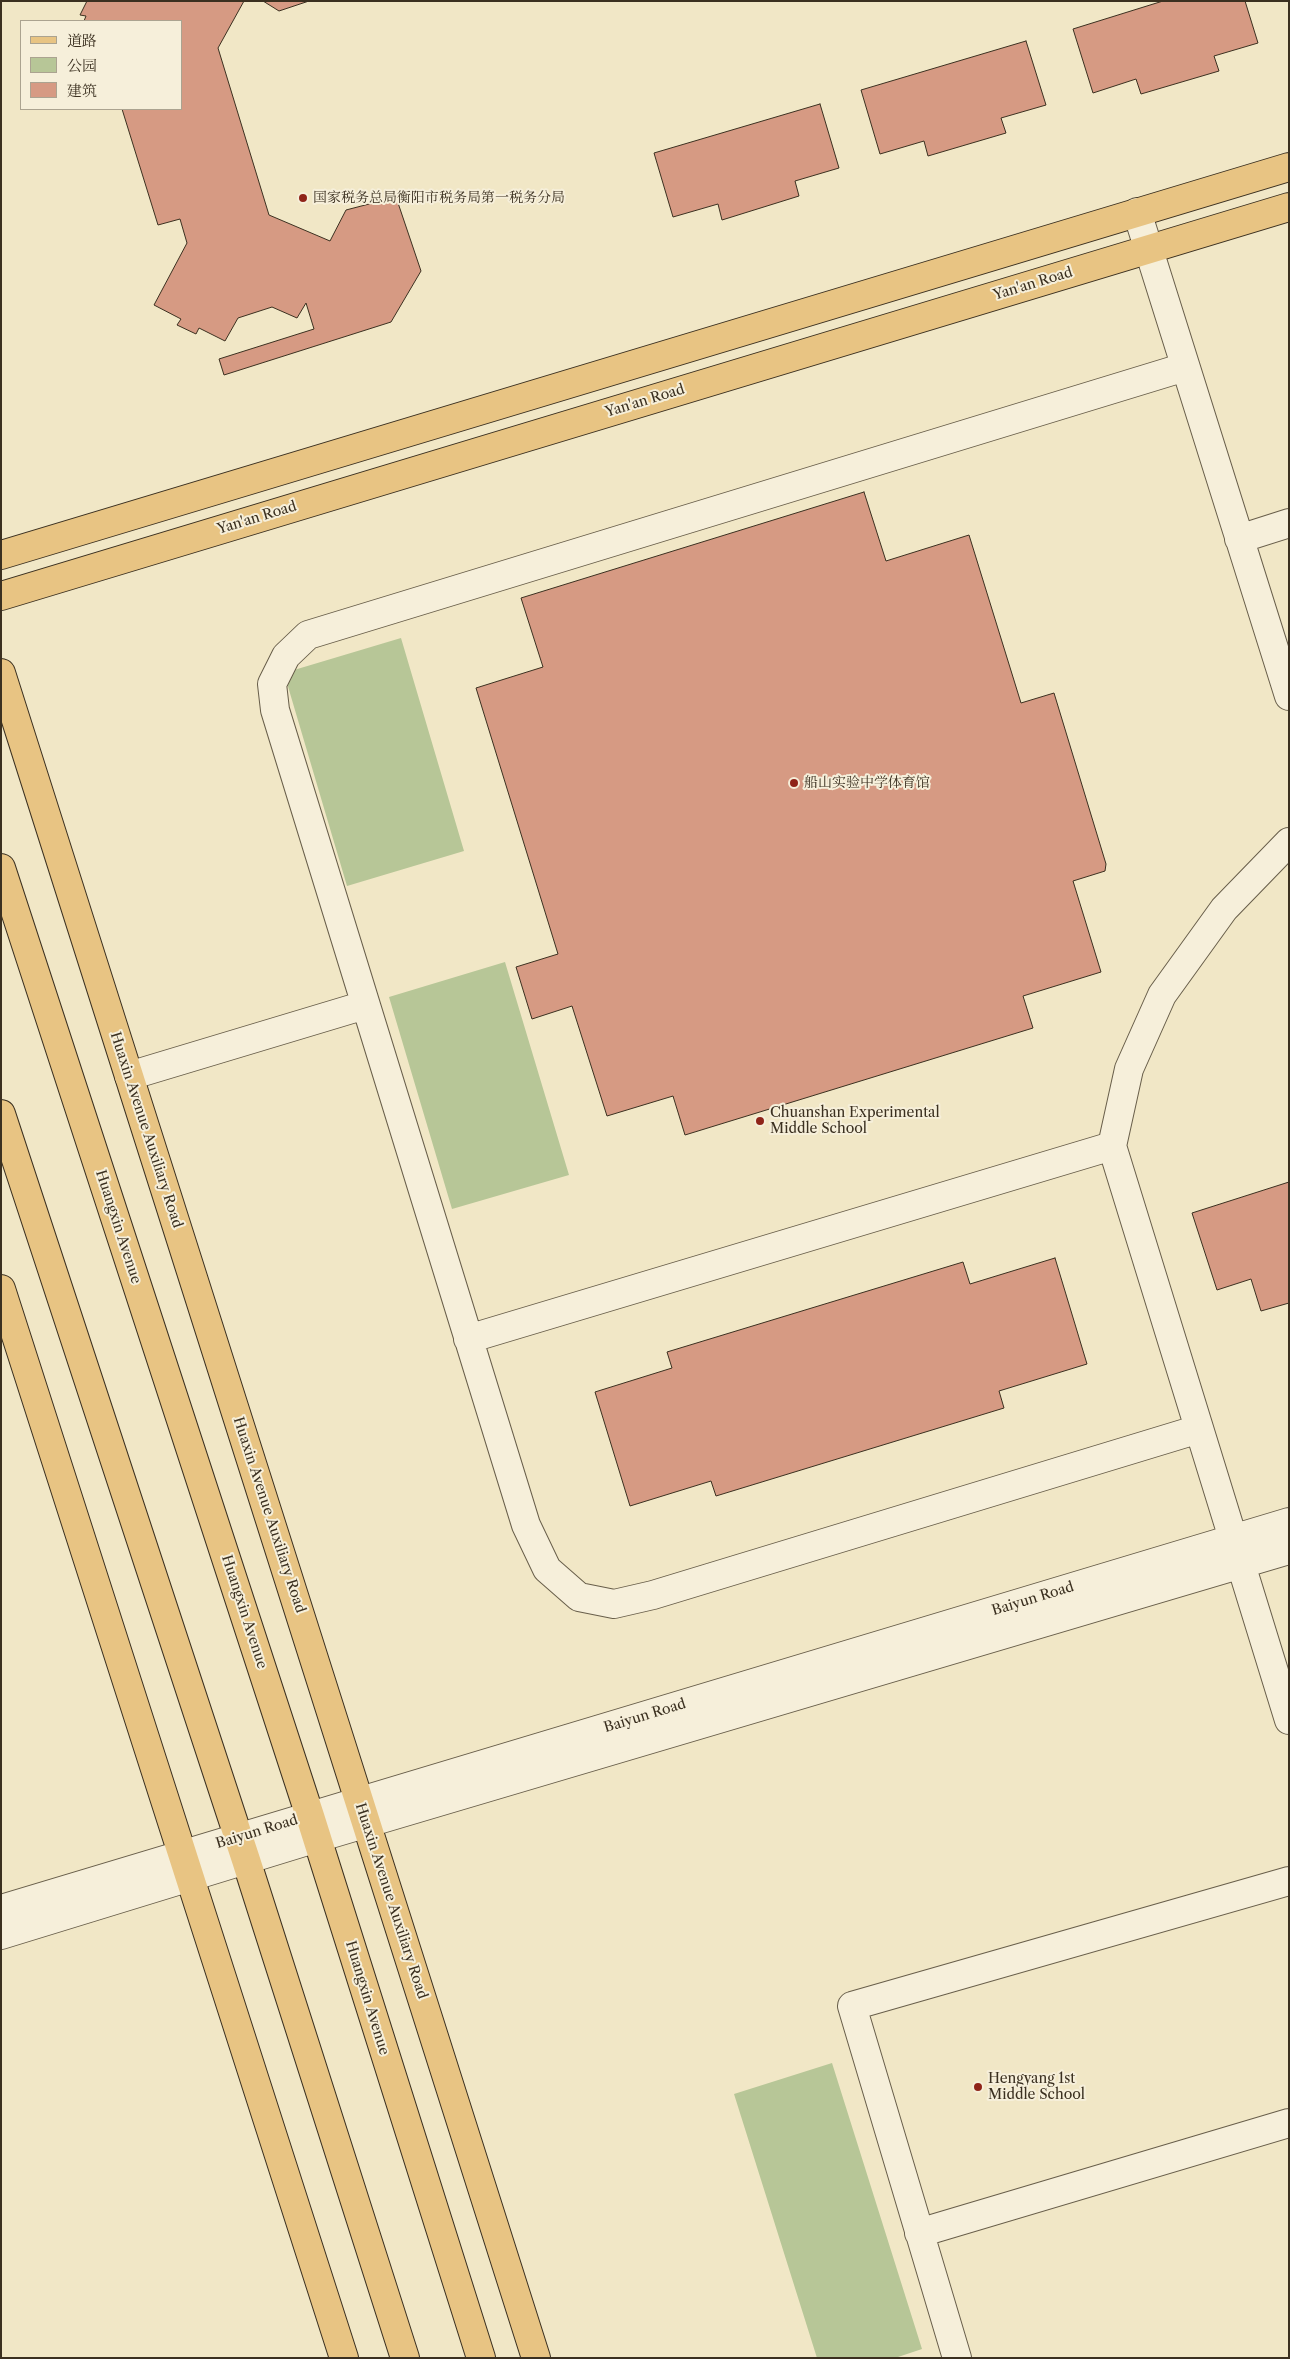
<!DOCTYPE html>
<meta charset="utf-8">
<style>
body{margin:0}
#map{position:relative;width:1290px;height:2359px;overflow:hidden;background:#f1e7c6;font-family:"Libre Caslon Text","Noto Serif SC",serif}
canvas{display:block}
.frame{position:absolute;inset:0;border:2px solid #3b3020;pointer-events:none}
.legend{position:absolute;left:20px;top:20px;width:162px;height:90px;box-sizing:border-box;background:#f6efda;border:1px solid #aba390;margin:0;padding:6px 9px;list-style:none;font-size:15px;color:#3b3020}
.legend li{display:flex;align-items:center;gap:10px;height:25px}
.legend b{width:25px;border:1px solid #aba390}
</style>
<div id="map">
<canvas width="1290" height="2359"></canvas>
<div class="frame"></div>
<ul class="legend">
<li><b style="height:6px;background:#e8c483"></b>道路</li>
<li><b style="height:14px;background:#b7c697"></b>公园</li>
<li><b style="height:14px;background:#d69a83"></b>建筑</li>
</ul>
</div>
<script>
const ctx = document.querySelector('canvas').getContext('2d');
ctx.lineJoin = 'round';
function paint(path, color) { ctx.fillStyle = color; ctx.fill(path, 'evenodd'); }
const shape = rows => new Path2D(rows.map(r => 'M' + r).join(''));
function strokePath(path, color, width, dash) { ctx.strokeStyle = color; ctx.lineWidth = width; ctx.lineCap = dash ? 'butt' : 'round'; ctx.setLineDash(dash || []); ctx.stroke(path); }
function write(font, color, halo, rows, align = 'center') {
  ctx.font = font + ' "Libre Caslon Text","Noto Serif SC",serif'; ctx.lineWidth = 4; ctx.setLineDash([]); ctx.textBaseline = 'middle'; ctx.strokeStyle = halo; ctx.fillStyle = color; for (const [text, x, y, turn = 0] of rows) {
    ctx.save(); ctx.translate(x, y); ctx.rotate((+turn || 0) * Math.PI / 180); ctx.textAlign = isNaN(turn) ? turn : align; if (halo) ctx.strokeText(text, 0, 0); ctx.fillText(text, 0, 0); ctx.restore();
  }
}
paint(shape([
 [401,638,464,851,347,886,284,673],
 [505,962,569,1175,452,1209,389,997],
 [832,2063,922,2349,895,2358,817,2358,734,2094]
]), '#b7c697');
const building = shape([
 [87,1,244,1,218,48,269,215,330,241,346,210,396,197,421,271,391,322,224,375,219,359,314,329,306,303,297,318,272,307,238,318,225,341,199,328,196,334,177,325,181,319,154,305,187,243,180,219,158,225,122,109,181,109,181,21,84,21,86,16,80,15,87,1],
 [263,1,309,1,279,11,263,1],
 [1163,1,1245,1,1258,43,1214,56,1219,71,1141,94,1136,79,1093,93,1073,29,1163,1],
 [1026,41,1046,105,1001,118,1006,133,928,156,924,141,880,154,861,90,1026,41],
 [820,104,839,168,795,181,799,196,722,220,718,204,673,217,654,153,820,104],
 [864,492,886,561,969,535,1021,703,1054,693,1106,864,1105,871,1073,881,1101,972,1023,996,1033,1028,685,1135,673,1096,607,1116,572,1006,532,1019,516,967,558,954,476,688,543,667,521,598,864,492],
 [1289,1182,1289,1303,1261,1311,1251,1279,1217,1290,1192,1213,1289,1182],
 [1055,1258,1087,1364,999,1391,1004,1408,716,1496,711,1481,630,1506,595,1392,672,1368,667,1352,963,1262,970,1284,1055,1258]
]);
paint(building, '#d69a83');
strokePath(building, '#3b3020', 1);
const minor = shape([
 [1137,212,1289,696],
 [1185,367,308,635,286,656,272,684,275,710,526,1525,547,1569,579,1597,614,1604,653,1595,1199,1429],
 [1239,539,1289,523],
 [1289,842,1224,909,1162,995,1129,1069,1112,1146,1289,1720],
 [129,1076,365,1005],
 [468,1339,1112,1146],
 [1,1909,1289,1522],
 [1,1935,317,1838,1289,1550],
 [919,2233,1289,2123],
 [957,2358,852,2006,1289,1881]
]);
const major = shape([
 [1,555,1289,167],
 [1,596,1289,207],
 [1,673,536,2358],
 [1,1289,344,2358]
]);
const highway = shape([
 [1,868,310,1816,481,2358],
 [1,1114,246,1860,405,2358]
]);
strokePath(minor, '#685e4a', 30);
strokePath(major, '#3b3020', 30);
strokePath(highway, '#3b3020', 30);
strokePath(minor, '#f6efda', 28);
strokePath(major, '#e8c483', 28);
strokePath(highway, '#e8c483', 28);
for (const [x, y, r, color] of [
 [303,198,5,"#8f2418"],
 [794,783,5,"#8f2418"],
 [760,1121,5,"#8f2418"],
 [978,2087,5,"#8f2418"]
]) { const dot = new Path2D(); dot.arc(x, y, r, 0, 2 * Math.PI); ctx.fillStyle = color; ctx.fill(dot); strokePath(dot, '#f6efda', 2); }
write('14px', '#3b3020', '#f6efda', [
 ["国家税务总局衡阳市税务局第一税务分局",313,198],
 ["船山实验中学体育馆",804,783],
 ["Chuanshan Experimental",770,1113],
 ["Middle School",770,1129],
 ["Hengyang 1st",988,2079],
 ["Middle School",988,2095]
], 'left');
write('14px', '#3b3020', '#f6efda', [
 ["Yan'an Road",1033,284,-17],
 ["Yan'an Road",645,401,-17],
 ["Yan'an Road",257,518,-17],
 ["Huaxin Avenue Auxiliary Road",146,1130,72],
 ["Huangxin Avenue",118,1227,72],
 ["Huaxin Avenue Auxiliary Road",269,1515,72],
 ["Baiyun Road",1033,1599,-17],
 ["Huangxin Avenue",244,1612,72],
 ["Baiyun Road",645,1716,-17],
 ["Baiyun Road",257,1832,-17],
 ["Huaxin Avenue Auxiliary Road",391,1901,72],
 ["Huangxin Avenue",367,1998,73]
]);
</script>
